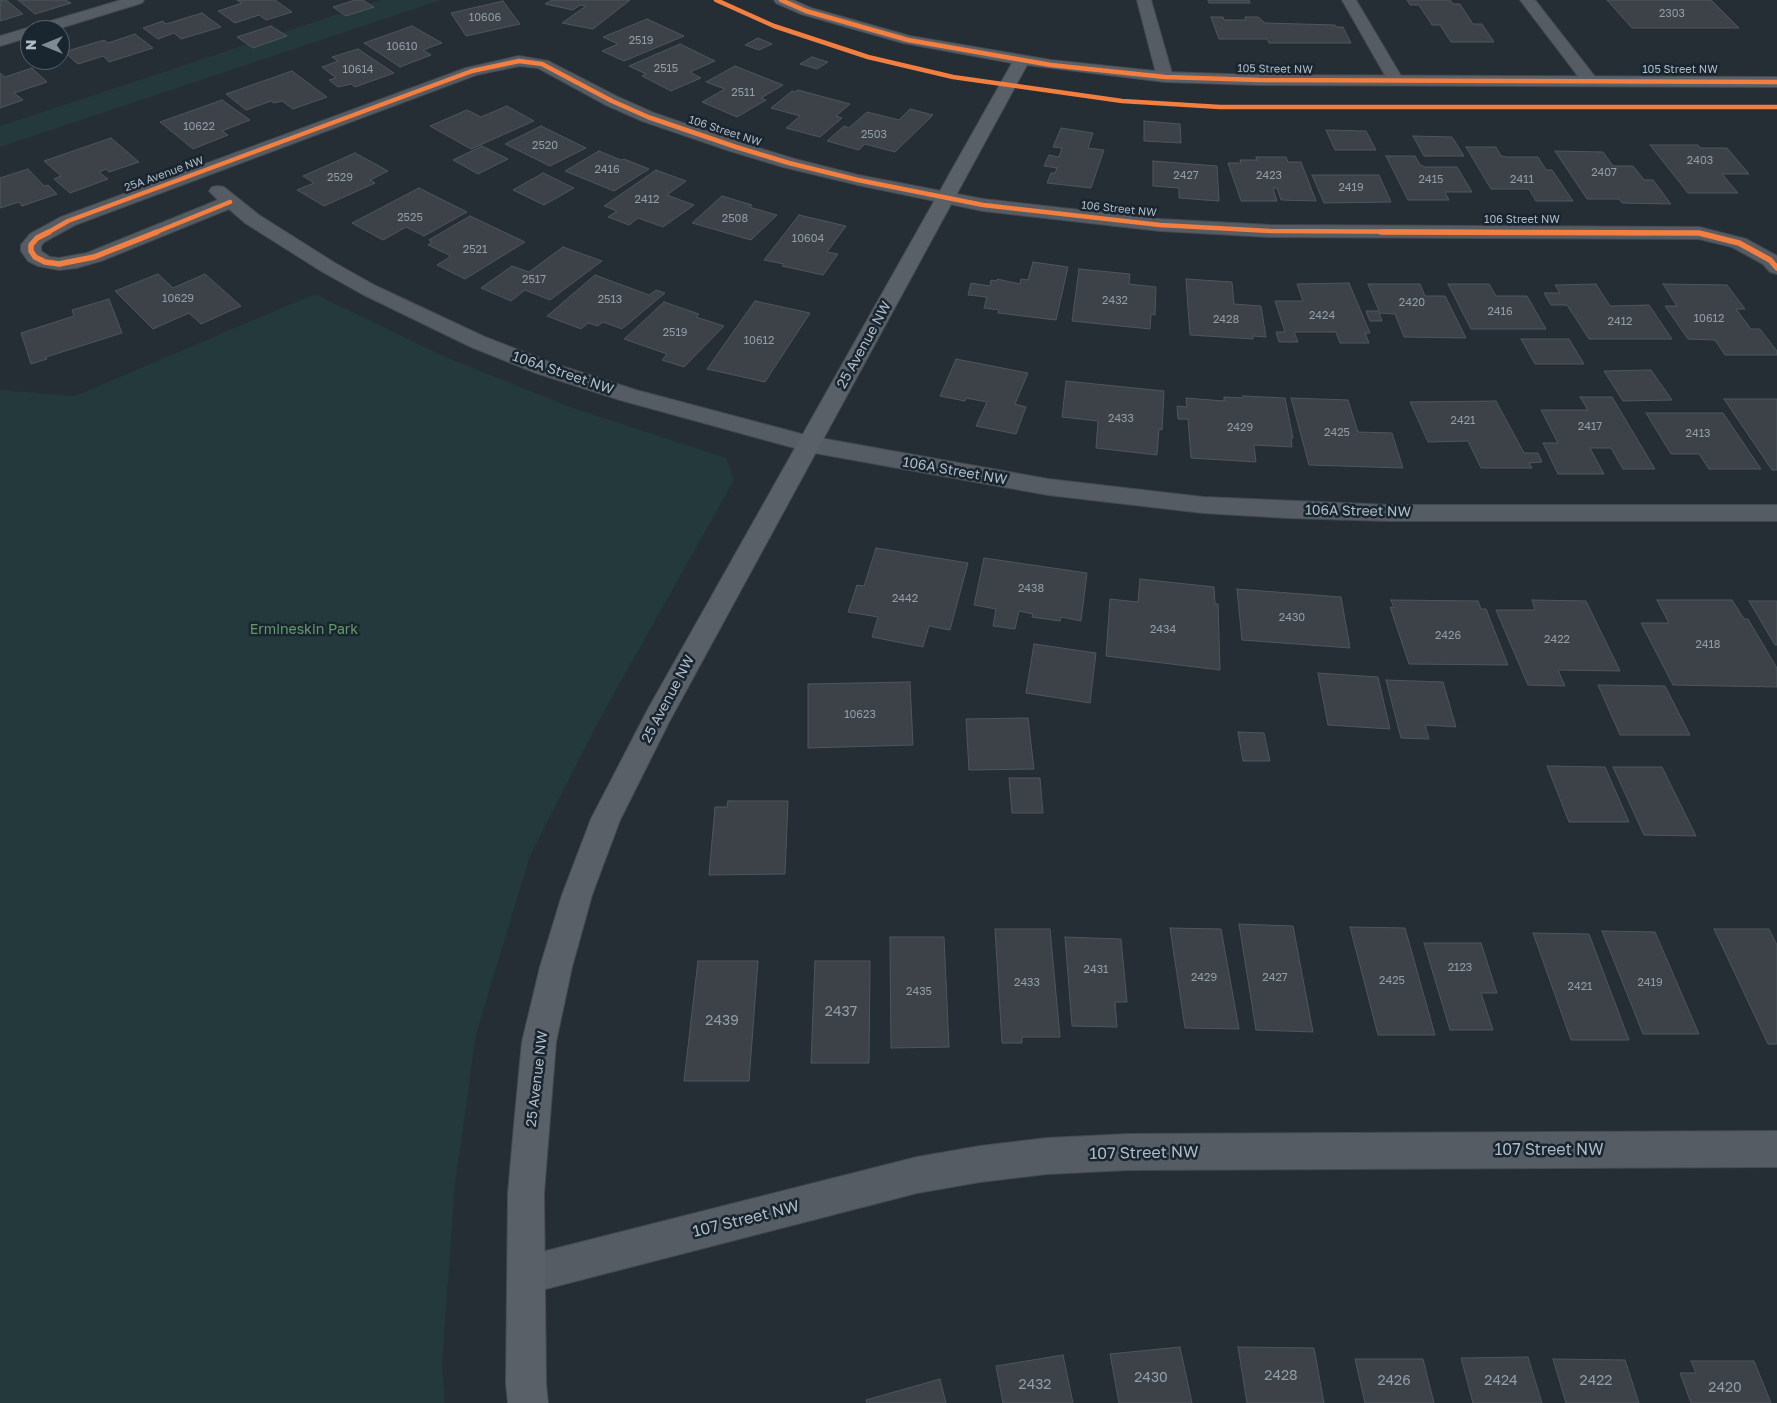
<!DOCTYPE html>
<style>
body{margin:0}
#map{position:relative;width:1777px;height:1403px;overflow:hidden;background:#262e35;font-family:"Golos Text",sans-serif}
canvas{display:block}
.north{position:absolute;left:20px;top:20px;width:50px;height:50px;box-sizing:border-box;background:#19252f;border:1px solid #55616c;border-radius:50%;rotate:270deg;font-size:14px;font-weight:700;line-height:20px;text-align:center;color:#afbbc7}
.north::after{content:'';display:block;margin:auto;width:18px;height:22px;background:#7f8a94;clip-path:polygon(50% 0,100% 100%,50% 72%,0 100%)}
</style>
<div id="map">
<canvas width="1777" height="1403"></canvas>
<div class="north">N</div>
</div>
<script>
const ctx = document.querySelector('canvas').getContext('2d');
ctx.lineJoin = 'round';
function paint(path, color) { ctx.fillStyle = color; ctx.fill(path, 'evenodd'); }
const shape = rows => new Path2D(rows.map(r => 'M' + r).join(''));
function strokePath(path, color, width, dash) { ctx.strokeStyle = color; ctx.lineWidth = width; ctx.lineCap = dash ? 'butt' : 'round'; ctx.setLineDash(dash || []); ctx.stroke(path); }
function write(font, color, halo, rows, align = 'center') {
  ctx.font = font + ' "Golos Text",sans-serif'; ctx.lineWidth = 5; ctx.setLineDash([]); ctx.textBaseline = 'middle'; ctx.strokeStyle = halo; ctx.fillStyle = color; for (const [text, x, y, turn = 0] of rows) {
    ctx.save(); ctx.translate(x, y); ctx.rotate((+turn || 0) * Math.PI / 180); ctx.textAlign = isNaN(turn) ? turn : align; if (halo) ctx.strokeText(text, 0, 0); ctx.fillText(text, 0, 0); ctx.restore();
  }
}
paint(shape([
 [381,0,441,0,0,147,0,126],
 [315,294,445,357,570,407,726,458,734,480,597,724,530,856,476,1034,455,1184,442,1365,445,1403,0,1403,0,390,75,396]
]), '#23393b');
const building = shape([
 [0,0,6,0,23,14,0,21,0,0],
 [18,0,66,0,71,3,35,14,18,0],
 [237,0,275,0,292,12,266,20,259,15,235,23,218,11,242,3,237,0],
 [355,0,363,0,374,7,346,16,333,7,355,0],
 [552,0,630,0,593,29,562,23,586,6,580,5,573,10,545,4,552,0],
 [1208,0,1249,0,1250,3,1209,3,1208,0],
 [1407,0,1450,0,1453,4,1460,4,1473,24,1482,24,1494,42,1451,42,1440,25,1432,25,1419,5,1410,5,1407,0],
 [1607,0,1711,0,1739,28,1632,28,1607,0],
 [503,1,520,24,466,36,451,13,503,1],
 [202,13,221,27,181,39,174,33,158,39,143,28,163,21,166,24,202,13],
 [1211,17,1223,17,1224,20,1246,20,1245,17,1258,17,1265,23,1335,25,1336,27,1343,27,1351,43,1269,43,1267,39,1219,39,1211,17],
 [647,19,684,36,624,61,602,51,618,44,603,37,647,19],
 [271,26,287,36,253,48,237,37,271,26],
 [412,26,442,43,423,50,431,55,400,67,364,43,412,26],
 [135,34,153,48,109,62,103,56,78,64,64,52,104,40,108,43,135,34],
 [758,38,772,44,759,50,745,45,758,38],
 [680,44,715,61,690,72,701,78,671,91,642,76,646,74,629,66,680,44],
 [358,49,394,73,355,87,351,84,338,87,329,80,336,78,322,67,338,61,332,57,358,49],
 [812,57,828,62,817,69,800,64,812,57],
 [735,66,783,85,761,98,766,100,737,117,702,102,725,89,706,82,735,66],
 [32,68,47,82,14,93,23,100,0,108,0,73,5,77,32,68],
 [292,71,327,97,293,109,282,101,274,103,271,101,246,110,226,94,292,71],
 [798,90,850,104,836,116,842,118,820,137,786,128,800,116,771,108,792,91,795,92,798,90],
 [222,100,250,120,222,131,228,135,193,149,160,122,222,100],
 [507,106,534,121,471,149,430,126,467,110,481,117,507,106],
 [910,109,933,115,895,152,865,144,859,150,827,141,844,126,849,128,867,112,899,120,910,109],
 [1144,121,1180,124,1181,143,1144,141,1144,121],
 [541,126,586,148,550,166,505,144,541,126],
 [1061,128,1093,133,1088,148,1104,150,1091,188,1047,183,1051,173,1055,173,1057,168,1044,166,1049,155,1059,157,1062,148,1053,147,1061,128],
 [1326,130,1366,131,1376,150,1335,150,1326,130],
 [1413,136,1452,137,1464,156,1424,156,1413,136],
 [111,138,139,162,109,172,106,169,99,172,108,179,70,193,54,179,61,176,44,161,111,138],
 [1650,145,1698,145,1701,148,1727,148,1749,174,1722,174,1738,193,1688,193,1650,145],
 [482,146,508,159,478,174,453,160,482,146],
 [1466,147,1496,147,1501,156,1506,157,1538,157,1546,170,1552,170,1573,201,1536,201,1529,189,1491,189,1466,147],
 [599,151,621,160,624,159,649,169,614,191,565,171,599,151],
 [1555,151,1603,152,1613,166,1633,166,1644,180,1653,180,1671,204,1622,203,1619,199,1587,199,1555,151],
 [355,153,388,171,370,180,375,183,324,206,297,190,314,183,303,176,355,153],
 [1386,156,1415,156,1420,165,1425,167,1457,167,1472,192,1445,192,1449,200,1408,200,1386,156],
 [1256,157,1286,157,1288,162,1301,162,1316,201,1281,200,1277,188,1273,188,1277,201,1241,201,1228,163,1241,163,1240,160,1257,160,1256,157],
 [1153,161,1217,166,1219,201,1179,198,1179,188,1153,186,1153,161],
 [28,169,44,186,48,185,57,194,22,206,19,202,0,208,0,178,28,169],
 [656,170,686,181,667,195,694,205,663,227,638,218,629,225,608,217,617,211,604,206,656,170],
 [543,173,574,188,544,205,513,190,543,173],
 [1312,175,1379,175,1391,202,1324,203,1312,175],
 [419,188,467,212,424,236,406,227,383,240,352,223,419,188],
 [722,196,752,205,749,207,777,215,751,240,692,223,722,196],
 [799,215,846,226,827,252,838,254,823,275,782,266,784,264,764,260,799,215],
 [470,216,525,242,465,279,437,265,451,256,428,245,432,242,429,240,470,216],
 [563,247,602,261,550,300,525,290,511,301,481,288,512,266,529,272,563,247],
 [1033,262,1068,267,1056,320,998,313,999,310,984,308,987,297,968,295,971,283,990,286,991,280,997,281,997,279,1020,284,1021,279,1028,280,1033,262],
 [1079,269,1130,274,1129,284,1156,287,1155,315,1151,314,1150,329,1072,321,1079,269],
 [158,274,173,288,205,274,241,306,201,324,189,313,153,329,115,291,158,274],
 [595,275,649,295,656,290,665,293,622,329,603,322,598,326,588,323,581,329,547,316,595,275],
 [1186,279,1232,282,1234,304,1261,306,1266,337,1253,336,1253,339,1190,335,1186,279],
 [1349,283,1370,333,1365,333,1369,343,1340,343,1336,332,1294,332,1298,342,1279,342,1276,332,1285,332,1275,301,1303,301,1297,284,1349,283],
 [1368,284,1420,284,1425,296,1445,296,1466,338,1404,337,1395,314,1379,313,1382,321,1370,321,1366,311,1379,311,1368,284],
 [1448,284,1489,284,1496,296,1527,296,1546,329,1471,329,1448,284],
 [1596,284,1610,306,1649,305,1672,339,1589,339,1567,305,1551,305,1544,293,1560,293,1555,285,1596,284],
 [1663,284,1727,285,1745,309,1736,309,1751,329,1760,329,1777,351,1777,355,1725,355,1715,340,1688,339,1665,306,1677,306,1663,284],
 [109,299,122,333,46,357,47,359,31,364,21,333,74,316,72,310,109,299],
 [755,301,810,313,765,382,707,369,755,301],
 [664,302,699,314,696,317,724,326,684,367,662,360,667,354,624,339,664,302],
 [1521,339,1569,339,1584,364,1535,364,1521,339],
 [956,359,1028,373,1015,404,1026,407,1016,434,976,426,987,402,966,398,965,401,940,396,956,359],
 [1651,370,1672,400,1623,401,1604,371,1651,370],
 [1066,381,1164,391,1162,430,1159,429,1157,455,1096,448,1098,421,1062,417,1066,381],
 [1243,396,1285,398,1293,438,1291,438,1292,447,1254,445,1256,462,1191,458,1188,419,1178,419,1177,406,1187,407,1186,398,1224,401,1224,397,1243,398,1243,396],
 [1580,397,1612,397,1655,469,1623,469,1611,448,1590,448,1604,474,1558,474,1543,443,1558,443,1541,410,1588,410,1580,397],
 [1291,398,1348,400,1358,432,1392,433,1403,468,1309,465,1291,398],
 [1724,399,1777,399,1777,470,1772,470,1724,399],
 [1496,401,1524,453,1538,453,1542,462,1529,463,1532,468,1481,468,1468,441,1428,442,1410,402,1496,401],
 [1646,413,1723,413,1761,469,1709,469,1699,454,1671,454,1646,413],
 [876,548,968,563,950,630,929,626,923,647,872,637,878,617,848,612,857,585,864,586,876,548],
 [984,558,1087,573,1081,621,1061,617,1060,621,1032,617,1033,614,1019,611,1015,629,993,626,996,609,974,605,984,558],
 [1140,579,1214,587,1215,604,1218,604,1220,670,1106,656,1110,599,1138,602,1140,579],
 [1237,589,1341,597,1350,648,1242,640,1237,589],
 [1391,600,1478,601,1481,609,1486,609,1508,665,1409,664,1390,607,1394,608,1391,600],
 [1532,600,1586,601,1620,671,1558,670,1565,686,1528,685,1496,610,1535,610,1532,600],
 [1657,600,1732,600,1744,619,1748,619,1777,668,1777,687,1673,685,1641,623,1669,623,1657,600],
 [1749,601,1777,601,1777,645,1775,645,1749,601],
 [1034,644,1096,653,1090,703,1026,693,1034,644],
 [1318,673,1378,677,1390,729,1328,725,1318,673],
 [1386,680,1443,682,1456,727,1425,725,1429,739,1401,738,1386,680],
 [910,682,913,745,808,748,808,684,910,682],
 [1598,685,1665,686,1690,735,1620,735,1598,685],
 [1028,718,1034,769,969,770,966,719,1028,718],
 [1238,732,1264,733,1270,761,1243,761,1238,732],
 [1547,766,1605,767,1629,822,1569,822,1547,766],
 [1613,767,1662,767,1696,836,1644,835,1613,767],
 [1009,778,1040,778,1043,813,1012,813,1009,778],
 [728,801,788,801,785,874,709,875,715,807,727,807,728,801],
 [1239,924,1293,926,1313,1032,1256,1030,1239,924],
 [1350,927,1405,928,1435,1035,1378,1035,1350,927],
 [1170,928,1221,929,1239,1029,1185,1028,1170,928],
 [995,929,1050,929,1060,1037,1022,1037,1022,1043,1002,1043,995,929],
 [1714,929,1769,929,1777,945,1777,1044,1768,1044,1714,929],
 [1602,931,1655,932,1699,1034,1643,1034,1602,931],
 [1533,933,1589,934,1629,1040,1571,1040,1533,933],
 [890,937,944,937,949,1047,891,1048,890,937],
 [1065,937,1121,939,1127,1002,1115,1002,1117,1027,1072,1026,1065,937],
 [1424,943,1481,943,1497,993,1481,993,1493,1030,1450,1030,1424,943],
 [698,961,758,961,749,1081,684,1081,698,961],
 [815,961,870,961,869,1063,811,1063,815,961],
 [1180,1347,1192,1403,1119,1403,1110,1354,1180,1347],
 [1238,1347,1314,1348,1324,1403,1247,1403,1238,1347],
 [1063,1355,1073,1403,1003,1403,996,1366,1063,1355],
 [1528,1357,1542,1403,1473,1403,1461,1358,1528,1357],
 [1355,1359,1423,1359,1434,1403,1365,1403,1355,1359],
 [1553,1359,1625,1360,1639,1403,1566,1403,1553,1359],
 [1691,1361,1754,1361,1771,1403,1691,1403,1680,1373,1696,1373,1691,1361],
 [940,1379,946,1403,867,1403,866,1400,940,1379]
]);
paint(building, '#3c4248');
strokePath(building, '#4e565d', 1);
const lane = shape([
 [1137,0,1151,0,1173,77,1171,80,1159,80,1157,77,1137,0],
 [1342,0,1356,0,1404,81,1402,84,1390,84,1342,0]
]);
const street = shape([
 [121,0,144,0,142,3,54,30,30,30,30,37,0,46,0,36,121,0],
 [1520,0,1535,0,1596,78,1598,81,1596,84,1584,84,1520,0],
 [519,56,548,61,618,97,654,113,742,143,795,159,858,175,983,199,1160,219,1270,225,1699,227,1746,239,1777,256,1777,274,1770,272,1763,264,1732,247,1699,239,1270,237,1160,231,983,211,858,185,783,167,730,151,642,121,606,105,538,68,519,66,476,75,75,225,44,242,41,246,41,251,50,257,59,258,87,253,218,200,209,191,212,187,218,186,224,187,259,215,335,263,376,286,485,337,552,363,636,390,809,436,1048,479,1203,497,1390,505,1777,505,1777,521,1390,521,1288,518,1203,513,1048,495,809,452,620,400,536,373,471,347,362,294,321,271,245,223,229,209,101,261,76,268,59,270,38,266,28,261,21,251,21,245,30,234,61,217,466,68,519,56],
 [1777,1131,1777,1167,1129,1170,1047,1174,980,1182,917,1193,526,1294,513,1288,507,1275,513,1262,526,1256,917,1157,980,1146,1047,1138,1129,1134,1777,1131]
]);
const secondary = shape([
 [774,0,793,0,811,8,910,36,1051,60,1165,72,1259,75,1777,77,1777,87,1259,85,1165,82,1027,65,669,722,620,820,592,895,572,967,556,1042,544,1193,546,1384,548,1403,508,1403,506,1384,508,1193,515,1114,522,1042,540,967,562,895,591,819,648,709,1012,63,903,43,801,14,776,3,774,0]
]);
strokePath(lane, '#444a4f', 2);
strokePath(street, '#444a4f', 2);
strokePath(secondary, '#444a4f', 2);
paint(lane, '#565c63');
paint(street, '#565c63');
paint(secondary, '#5a6068');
strokePath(shape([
 [716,0,774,26,868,57,953,77,1122,101,1220,107,1777,107],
 [781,0,806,11,908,40,1051,65,1165,77,1259,80,1777,82],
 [47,233,68,221,472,71,519,61,542,64,612,101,648,117,736,147,789,163,858,180,983,205,1160,225,1270,231,1649,233],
 [154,233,230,202]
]), '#f27e40', 4.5);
strokePath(shape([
 [49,232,37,238,31,245,31,251,35,257,45,262,59,264,94,257,157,232],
 [1381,232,1699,233,1739,243,1770,260,1777,268]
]), '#f27e40', 5.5);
write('11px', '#929da7', null, [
 ["2303",1672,14],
 ["10606",485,18],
 ["2519",641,41],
 ["10610",402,47],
 ["2515",666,69],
 ["10614",358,70],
 ["2511",743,93],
 ["10622",199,127],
 ["2503",874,135],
 ["2520",545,146],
 ["2403",1700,161],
 ["2416",607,170],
 ["2407",1604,173],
 ["2427",1186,176],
 ["2423",1269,176],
 ["2529",340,178],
 ["2415",1431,180],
 ["2411",1522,180],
 ["2419",1351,188],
 ["2412",647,200],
 ["2525",410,218],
 ["2508",735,219],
 ["10604",808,239],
 ["2521",475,250],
 ["2517",534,280],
 ["10629",178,299],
 ["2513",610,300],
 ["2432",1115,301],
 ["2420",1412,303],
 ["2416",1500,312],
 ["2424",1322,316],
 ["10612",1709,319],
 ["2428",1226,320],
 ["2412",1620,322],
 ["2519",675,333],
 ["10612",759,341],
 ["2433",1121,419],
 ["2421",1463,421],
 ["2417",1590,427],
 ["2429",1240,428],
 ["2425",1337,433],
 ["2413",1698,434],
 ["2438",1031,589],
 ["2442",905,599],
 ["2430",1292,618],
 ["2434",1163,630],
 ["2426",1448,636],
 ["2422",1557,640],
 ["2418",1708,645],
 ["10623",860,715],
 ["2123",1460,968],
 ["2431",1096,970],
 ["2429",1204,978],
 ["2427",1275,978],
 ["2425",1392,981],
 ["2433",1027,983],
 ["2419",1650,983],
 ["2421",1580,987],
 ["2435",919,992]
]);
write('11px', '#afbbc7', '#19252f', [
 ["105 Street NW",1275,69,1],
 ["105 Street NW",1680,70],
 ["106 Street NW",725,131,18],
 ["25A Avenue NW",164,174,-20],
 ["106 Street NW",1119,209,6],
 ["106 Street NW",1522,220]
]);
write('14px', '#afbbc7', '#19252f', [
 ["25 Avenue NW",864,345,-61],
 ["106A Street NW",563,373,19],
 ["106A Street NW",955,471,10],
 ["106A Street NW",1358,511,1],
 ["25 Avenue NW",668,699,-62],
 ["25 Avenue NW",537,1079,-83]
]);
write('14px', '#65996c', '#19252f', [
 ["Ermineskin Park",304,630]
]);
write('14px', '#929da7', null, [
 ["2437",841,1012],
 ["2439",722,1021],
 ["2428",1281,1376],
 ["2430",1151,1378],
 ["2426",1394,1381],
 ["2424",1501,1381],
 ["2422",1596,1381],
 ["2432",1035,1385],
 ["2420",1725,1388]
]);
write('16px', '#afbbc7', '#19252f', [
 ["107 Street NW",1549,1150],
 ["107 Street NW",1144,1153,-1],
 ["107 Street NW",746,1219,-14]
]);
</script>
